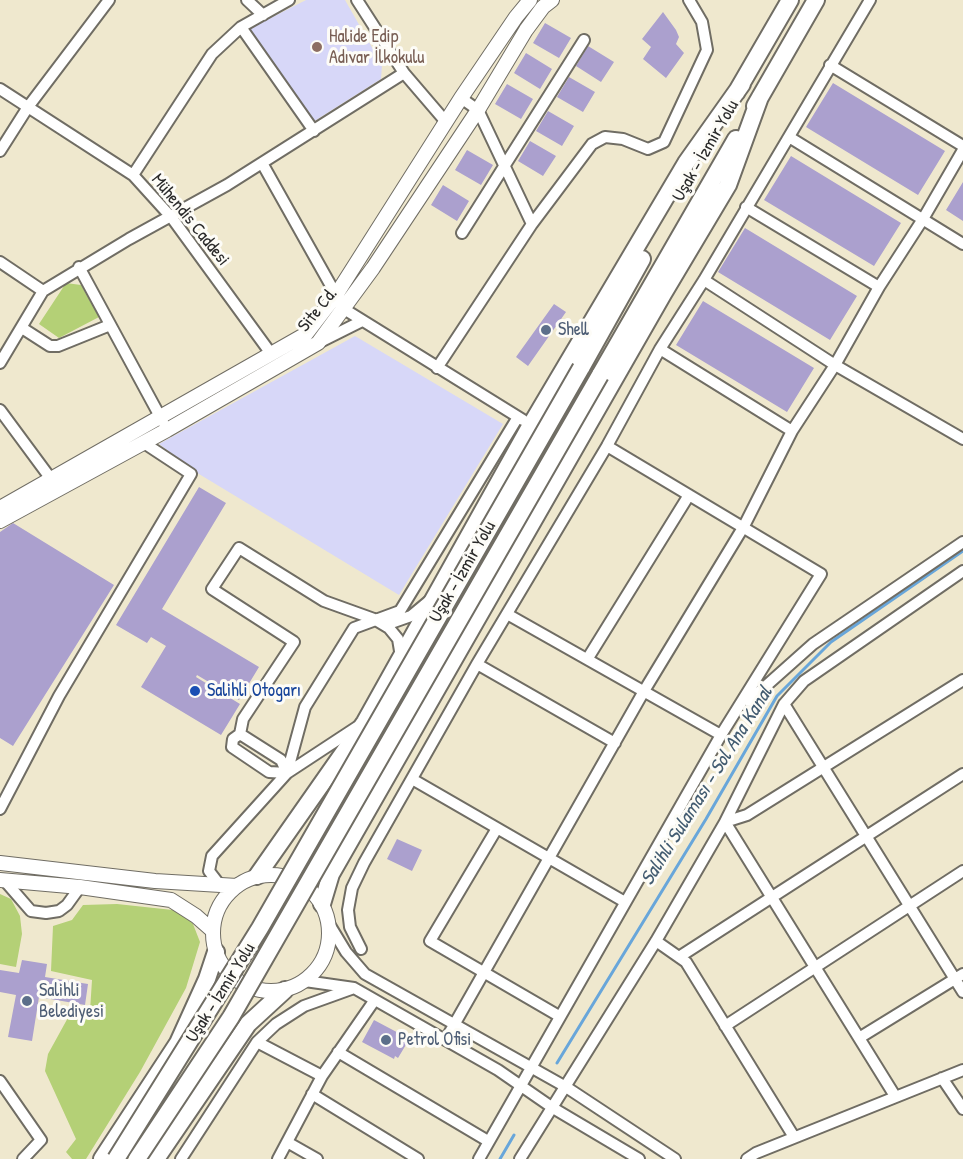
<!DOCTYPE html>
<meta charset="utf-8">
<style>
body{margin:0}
canvas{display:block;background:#efe8ce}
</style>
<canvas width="963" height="1159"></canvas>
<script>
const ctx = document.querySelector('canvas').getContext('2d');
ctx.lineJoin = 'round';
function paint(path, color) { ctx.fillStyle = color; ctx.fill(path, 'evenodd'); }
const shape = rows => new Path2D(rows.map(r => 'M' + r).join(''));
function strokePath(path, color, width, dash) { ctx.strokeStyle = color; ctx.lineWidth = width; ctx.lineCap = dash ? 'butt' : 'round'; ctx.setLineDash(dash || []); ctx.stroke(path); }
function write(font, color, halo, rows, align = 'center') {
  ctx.font = font + ' "Patrick Hand",sans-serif'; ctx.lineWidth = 6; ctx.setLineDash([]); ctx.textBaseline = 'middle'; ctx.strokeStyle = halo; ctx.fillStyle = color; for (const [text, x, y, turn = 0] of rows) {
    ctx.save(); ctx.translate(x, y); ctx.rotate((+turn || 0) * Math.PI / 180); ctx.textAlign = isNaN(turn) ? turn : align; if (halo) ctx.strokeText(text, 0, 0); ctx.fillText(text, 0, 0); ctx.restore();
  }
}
paint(shape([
 [306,0,345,0,382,65,381,79,313,122,249,29],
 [355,336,503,424,399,595,199,474,159,444]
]), '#d7d7f8');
paint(shape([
 [66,283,81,285,99,317,59,338,39,324],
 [0,894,11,899,20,916,22,934,16,967,0,964],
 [117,904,182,911,193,924,200,942,186,988,140,1072,86,1159,72,1159,66,1152,76,1139,45,1071,48,1054,70,1014,90,1011,92,980,51,971,53,926,72,920,83,905]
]), '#b4d076');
strokePath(shape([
 [557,1063,706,819,777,696,831,642,963,551],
 [500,1159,514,1135]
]), '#68a6da', 3);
paint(shape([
 [663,12,676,30,679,37,676,44,684,53,666,78,643,59,651,47,642,39],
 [545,23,571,38,559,58,533,43],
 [588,46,614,62,601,82,576,66],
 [526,53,552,69,540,89,514,73],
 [569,77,595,92,583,112,557,97],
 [833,83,945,151,918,195,806,127],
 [507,84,533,99,521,119,495,104],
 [548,111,574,126,562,146,536,131],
 [530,141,556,156,543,176,518,161],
 [467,150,493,165,481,185,455,170],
 [791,156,901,223,874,266,764,200],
 [963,182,963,221,946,210],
 [443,185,469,201,457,221,431,205],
 [745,228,857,296,830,340,718,272],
 [703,301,814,368,787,412,676,345],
 [554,304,566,312,528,366,516,357],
 [199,487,226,503,162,609,259,667,239,700,197,675,196,677,240,704,221,735,141,687,166,646,151,637,147,643,116,625],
 [13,523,114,585,13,746,0,738,0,532],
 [397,839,422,850,412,871,387,859],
 [22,960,47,964,45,977,88,984,85,1005,39,997,32,1041,8,1037,16,995,0,992,0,970,19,973],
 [374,1020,406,1037,403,1041,407,1043,398,1058,395,1056,394,1059,362,1042]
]), '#aba0ce');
const minor = shape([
 [247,0,263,15],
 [357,0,404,73,446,122],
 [241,27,314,131],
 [830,65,963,146],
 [0,89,133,175,172,218,272,355],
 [461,98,478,110,532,224],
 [789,137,963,244],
 [0,151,28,107,109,0],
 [262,163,344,309,523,420],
 [133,175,212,54,241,27,289,0],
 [746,207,879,287],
 [462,233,584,40],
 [0,262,43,291],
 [79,267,163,422],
 [704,280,835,365,963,439],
 [22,328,50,346,58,346,110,325],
 [318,343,362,321],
 [660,349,792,431],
 [0,363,43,291,129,239,227,185,404,73],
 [437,368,532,224,592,144,605,137,623,139,648,149,664,142,707,50,702,22,689,0],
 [0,410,51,479],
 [507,614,721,735],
 [401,657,398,639,389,628,374,619,394,622,411,616,429,601],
 [588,658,689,495],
 [477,664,615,743],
 [749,701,813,644,963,542],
 [784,704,963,992],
 [357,727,287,773,269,772,232,747,233,739,240,734,243,719,294,642,212,589,239,548,324,601,374,619],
 [240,734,281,760,287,773],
 [412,779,625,902],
 [0,809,59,696,191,474,144,443],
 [496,830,430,941,559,1016],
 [5,881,31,911,46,913,59,911,67,905,80,887],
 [219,884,209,871,212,856,287,773,305,707,354,628,400,611,518,417],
 [329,924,346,952,365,974,566,1087,675,1159],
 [656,941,686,962,794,1137],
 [361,949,350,927,348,910,352,888,364,863,477,664,607,446,660,349,704,280,870,0],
 [679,957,963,774],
 [305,981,354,988,498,1070,553,1108,639,1159],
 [725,1026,963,871],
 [859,1038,963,974],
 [446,1039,644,691,744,526,792,431,835,365,879,287,923,219,963,150],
 [257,1042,276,1024,304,1006,354,988],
 [338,1052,488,1141],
 [942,1078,963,1109],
 [0,1081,41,1140,23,1159],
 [312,1094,418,1159],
 [895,1096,725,822,747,815,963,680],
 [287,1142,317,1159],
 [181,1159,257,1042,322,1076],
 [278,1159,322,1076,374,1001],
 [479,1159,721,735,821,574,607,446],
 [520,1159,656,941,725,822,784,704,804,681,963,571],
 [747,1159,756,1153,963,1070]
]);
const major = shape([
 [0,508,306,334,336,295,461,98,516,17,530,0],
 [0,521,167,430,318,343,373,268,478,110,526,30,543,7,552,0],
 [0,863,155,881,237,886],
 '213 933a58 58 0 1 1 116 0a58 58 0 1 1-116 0Z',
 [0,880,80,887,171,900,196,916,213,931]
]);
const highway = shape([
 [736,93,790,0],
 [755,106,816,0],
 [581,368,642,259],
 [600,375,736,139],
 [257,876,365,722,532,423,686,163,742,84],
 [322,904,331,874,663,294,728,185,760,97],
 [102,1159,178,1043,207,979,216,952],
 [156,1159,248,1024,285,990]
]);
strokePath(minor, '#706d64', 14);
strokePath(major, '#706d64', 16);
strokePath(highway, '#706d64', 20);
strokePath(minor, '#fff', 10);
strokePath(major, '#fff', 14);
strokePath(highway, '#fff', 16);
const highwayBridge = shape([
 [116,1159,260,928,581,368],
 [137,1159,231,1017,600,375]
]);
strokePath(highwayBridge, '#706d64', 20, []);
strokePath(highwayBridge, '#fff', 16);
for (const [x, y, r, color] of [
 [317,47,6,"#8d6e63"],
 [546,330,6,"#5c6f8a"],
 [195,691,6,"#1a4fb4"],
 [27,1001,6,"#5c6f8a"],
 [386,1040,6,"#5c6f8a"]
]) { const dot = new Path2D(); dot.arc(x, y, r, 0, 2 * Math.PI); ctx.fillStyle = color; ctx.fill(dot); strokePath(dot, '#fdfcf7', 2); }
write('18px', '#785e54', '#fdfcf7', [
 ["Halide Edip",329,37],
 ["Adıvar İlkokulu",329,58]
], 'left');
write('18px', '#2b2b2b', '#fdfcf7', [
 ["Uşak - İzmir Yolu",706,151,-60],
 ["Mühendis Caddesi",190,220,51],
 ["Site Cd.",318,310,-51],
 ["Uşak - İzmir Yolu",463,572,-60],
 ["Uşak - İzmir Yolu",221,993,-58]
]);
write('18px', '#4e5e75', '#fdfcf7', [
 ["Shell",558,330],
 ["Salihli",39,991],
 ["Belediyesi",39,1012],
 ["Petrol Ofisi",398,1040]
], 'left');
write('18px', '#164399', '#fdfcf7', [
 ["Salihli Otogarı",207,691]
], 'left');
write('italic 20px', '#435c71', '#fdfcf7', [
 ["Salihli Sulaması - Sol Ana Kanal",707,786,-58]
]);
</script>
